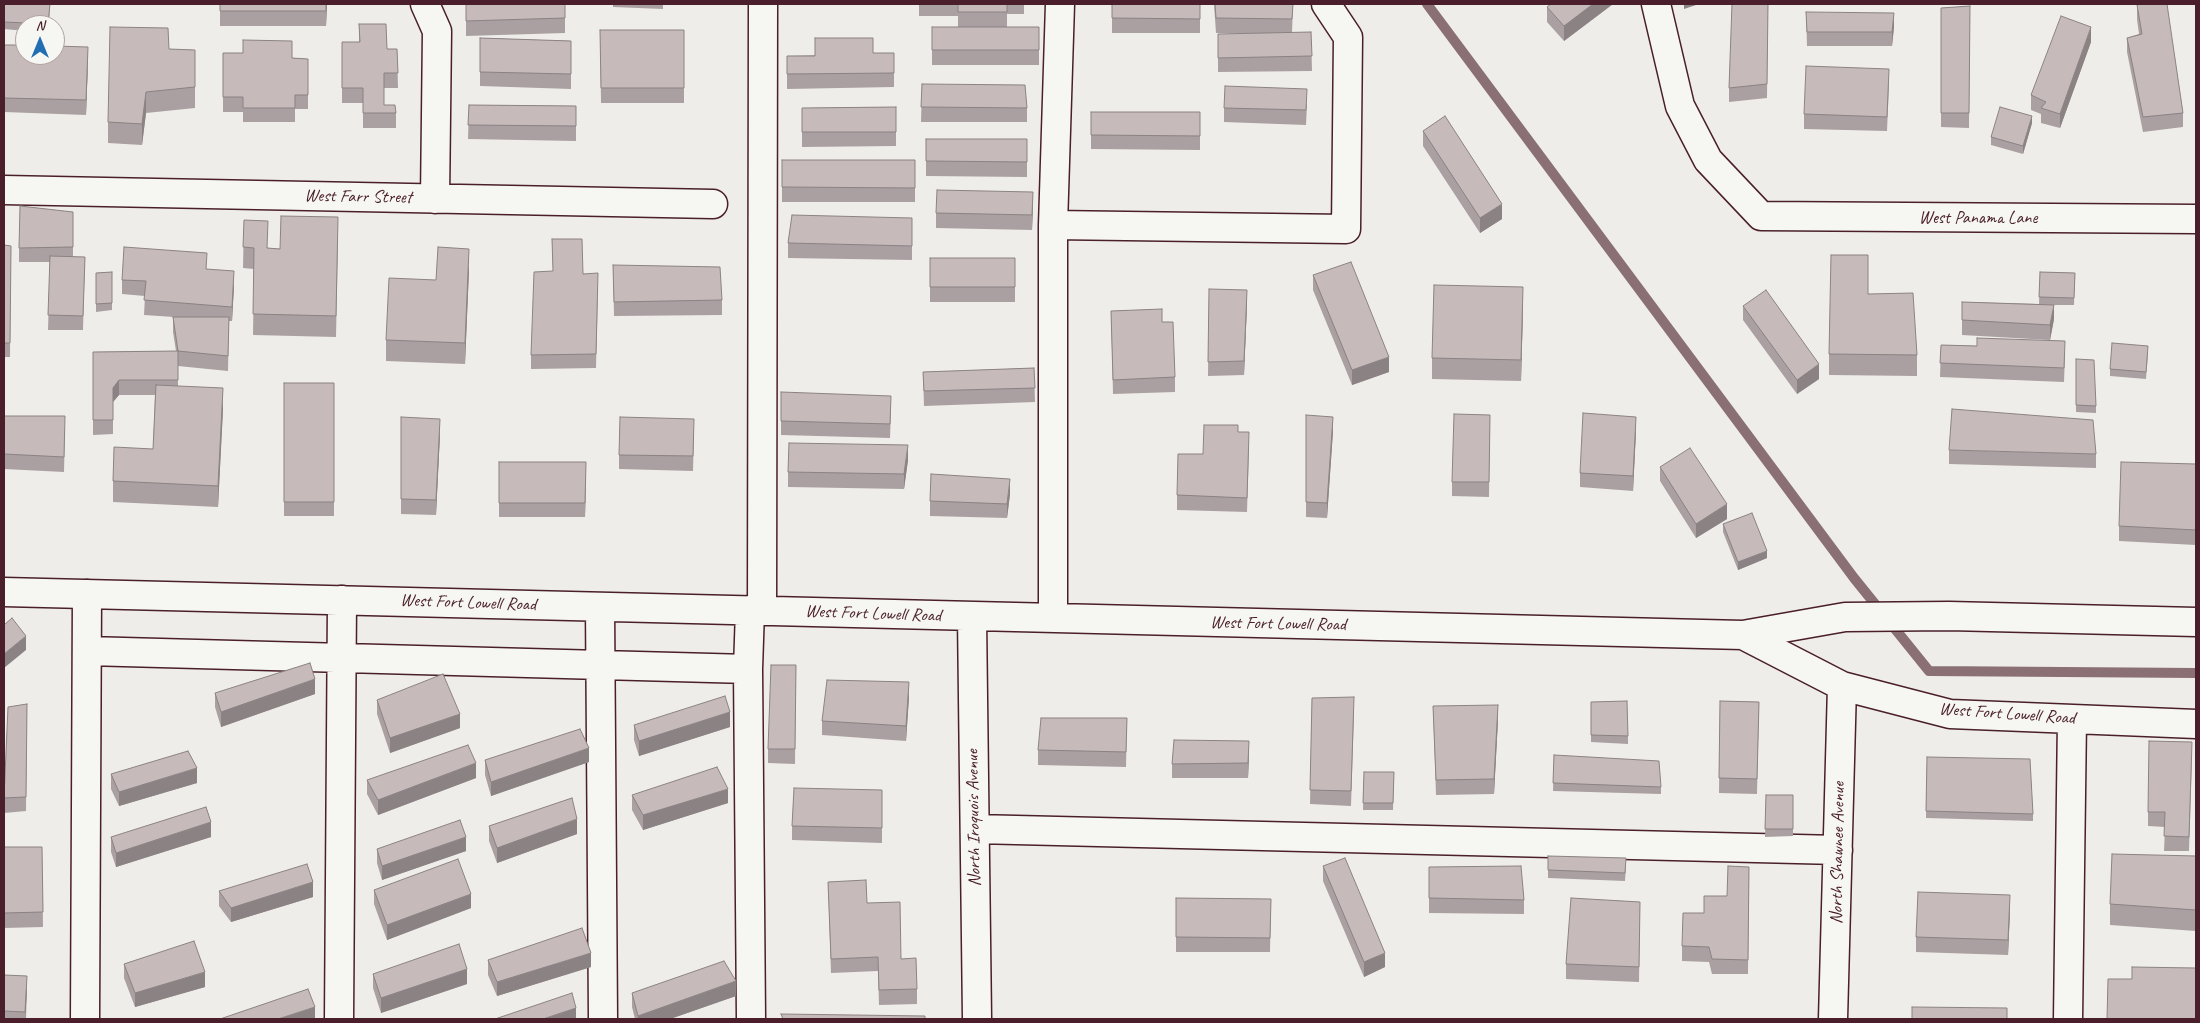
<!DOCTYPE html>
<style>
body{margin:0}
#map{position:relative;width:2200px;height:1023px;overflow:hidden;background:#efedea;font-family:Caveat,sans-serif}
canvas{display:block}
.frame{position:absolute;inset:0;border:5px solid #4a1f2b;pointer-events:none}
.north{position:absolute;left:15px;top:15px;width:50px;height:50px;box-sizing:border-box;background:#f6f6f2;border:1px solid #b1a0a2;border-radius:50%;rotate:0deg;font-size:14px;font-weight:700;line-height:20px;text-align:center;color:#4a1f2b}
.north::after{content:'';display:block;margin:auto;width:18px;height:22px;background:#1f6fb2;clip-path:polygon(50% 0,100% 100%,50% 72%,0 100%)}
</style>
<div id="map">
<canvas width="2200" height="1023"></canvas>
<div class="frame"></div>
<div class="north">N</div>
</div>
<script>
const ctx = document.querySelector('canvas').getContext('2d');
ctx.lineJoin = 'round';
const shape = rows => new Path2D(rows.map(r => 'M' + r).join(''));
function strokePath(path, color, width, dash) { ctx.strokeStyle = color; ctx.lineWidth = width; ctx.lineCap = dash ? 'butt' : 'round'; ctx.setLineDash(dash || []); ctx.stroke(path); }
function paint(path, color) { ctx.fillStyle = color; ctx.fill(path, 'evenodd'); }
function write(font, color, halo, rows, align = 'center') {
  ctx.font = font + ' Caveat,sans-serif'; ctx.lineWidth = 5; ctx.setLineDash([]); ctx.textBaseline = 'middle'; ctx.strokeStyle = halo; ctx.fillStyle = color; for (const [text, x, y, turn = 0] of rows) {
    ctx.save(); ctx.translate(x, y); ctx.rotate((+turn || 0) * Math.PI / 180); ctx.textAlign = isNaN(turn) ? turn : align; if (halo) ctx.strokeText(text, 0, 0); ctx.fillText(text, 0, 0); ctx.restore();
  }
}
strokePath(shape([
 [1427,4,1854,578,1929,671,2196,673]
]), '#8a6f74', 10);
const minor = shape([
 [425,4,437,31,435,199],
 [1656,4,1680,106,1708,160,1761,216,2196,219],
 [4,190,713,204],
 [1053,225,1346,229,1348,37,1326,4],
 [4,592,1743,635,1845,617,1949,616,2196,622],
 [600,607,603,1019],
 [750,610,748,669,751,1019],
 [762,611,763,4],
 [972,617,977,1019],
 [1053,618,1053,225,1060,4],
 [1743,635,1842,686,1950,714,2196,724],
 [87,651,748,669],
 [975,829,1838,850],
 [85,1019,87,594],
 [339,1019,342,600],
 [1833,1019,1842,686],
 [2068,1019,2072,719]
]);
strokePath(minor, '#4a1f2b', 31);
strokePath(minor, '#f6f6f2', 28);
paint(shape([
 [4,4,50,4,49,25,25,25,25,31,4,29],
 [327,4,326,26,220,26,220,11],
 [466,4,565,4,565,33,466,36],
 [613,4,663,4,663,9,613,7],
 [919,4,1024,4,1024,14,1007,14,1007,27,1039,27,1039,65,932,65,932,27,958,27,958,16,919,16],
 [1112,4,1200,4,1200,33,1112,33],
 [1214,4,1293,4,1292,33,1311,32,1312,71,1218,72,1218,34,1264,33,1216,33],
 [1551,4,1613,4,1564,41,1547,22,1547,7],
 [1768,4,1767,98,1729,102,1729,88],
 [2137,5,2183,113,2183,127,2143,132,2127,52,2127,38,2139,34,2137,19],
 [1970,6,1969,128,1941,127,1941,8],
 [1806,12,1894,27,1892,46,1807,46],
 [359,24,387,49,397,49,398,88,384,88,384,105,396,113,396,128,363,128,363,103,342,103,342,42,359,42],
 [600,30,684,30,684,103,601,103],
 [480,38,571,41,571,89,480,86],
 [2091,42,2060,128,2041,123,2041,114,2031,110,2031,95],
 [4,45,88,61,86,115,4,112],
 [169,49,195,50,195,108,146,113,142,145,108,143,108,122],
 [223,53,308,59,308,109,295,109,295,122,243,122,243,112,223,112],
 [894,53,894,87,787,89,787,56],
 [922,84,1027,108,1027,122,921,122],
 [1889,84,1887,131,1804,129,1804,114],
 [1307,104,1306,125,1224,122,1224,108],
 [469,105,576,106,576,141,468,139],
 [896,107,896,146,802,147,802,108],
 [1091,112,1200,112,1200,150,1091,149],
 [2032,123,2023,154,1991,145,1991,137],
 [1423,131,1502,219,1480,233,1423,146],
 [926,139,1027,139,1027,177,926,176],
 [782,160,915,160,915,202,782,202],
 [1033,206,1032,230,936,228,936,213],
 [73,212,73,257,85,257,83,330,48,330,50,262,19,262,19,248],
 [912,218,912,260,788,258,788,243],
 [244,220,268,248,280,249,338,238,336,337,253,335,254,269,243,268],
 [552,239,583,274,598,287,596,368,531,369,531,355,553,271],
 [4,245,11,246,10,357,4,357],
 [930,258,1015,258,1015,302,930,302],
 [613,265,722,300,722,315,614,316],
 [207,269,234,286,232,321,229,321,228,371,178,366,178,386,223,409,218,507,113,502,113,481,153,449,155,395,119,395,113,402,113,434,93,435,93,352,176,351,173,332,173,317,174,317,144,315,145,296,122,294,122,280],
 [469,270,465,364,386,361,386,340,436,280],
 [112,272,112,310,96,312,96,273],
 [2040,272,2075,273,2074,305,2054,305,2054,319,2050,340,1962,335,1962,302,2039,304],
 [1313,275,1389,372,1352,385,1313,290],
 [1209,289,1247,304,1244,375,1208,376],
 [1868,294,1917,355,1917,376,1829,375,1829,354],
 [1743,306,1819,379,1797,394,1743,320],
 [1523,308,1521,381,1432,379,1432,358],
 [1111,311,1162,322,1175,377,1175,392,1113,394],
 [1941,345,1977,346,2065,356,2064,382,1940,377],
 [2148,354,2146,379,2110,376,2110,369],
 [2076,359,2096,406,2096,413,2076,412],
 [1034,368,1035,402,924,406,923,372],
 [284,383,334,383,334,516,284,516],
 [781,392,891,410,890,438,781,435],
 [1306,415,1333,431,1327,518,1306,517],
 [1490,415,1489,497,1452,496,1452,482],
 [4,416,65,431,64,472,4,469],
 [401,417,440,434,436,515,401,514],
 [1636,431,1633,491,1580,487,1580,473],
 [1238,432,1249,447,1247,512,1177,510,1177,495],
 [694,434,693,471,619,469,619,455],
 [1949,450,2096,454,2096,468,1949,464],
 [908,460,904,489,788,487,788,472],
 [499,462,586,477,585,517,499,517],
 [2196,464,2196,545,2119,541,2119,526],
 [1660,467,1727,519,1696,538,1660,481],
 [1010,494,1007,518,930,516,930,501],
 [1723,524,1767,558,1738,570,1723,532],
 [796,665,795,764,768,763,768,749],
 [215,693,315,694,221,727,215,707],
 [909,697,906,741,822,735,822,721],
 [1312,698,1354,711,1351,806,1310,804],
 [377,700,460,728,390,753,377,714],
 [1720,701,1759,702,1757,794,1719,793],
 [1591,702,1628,736,1628,744,1591,742],
 [27,704,26,811,4,813,4,798],
 [1433,706,1498,720,1494,794,1436,795],
 [1127,718,1126,767,1038,765,1038,750],
 [634,725,730,727,639,756,634,740],
 [1249,755,1248,778,1172,778,1172,764],
 [1554,755,1661,787,1661,794,1553,791],
 [2192,756,2189,851,2164,851,2165,827,2148,826,2148,812],
 [1927,757,2033,814,2033,821,1926,818],
 [485,760,589,762,491,796,485,775],
 [1364,772,1394,772,1393,810,1363,810],
 [111,774,197,783,119,806,111,789],
 [476,778,378,815,367,794,367,780],
 [882,790,882,843,792,840,792,826],
 [632,795,728,803,643,830,632,810],
 [1766,795,1793,795,1793,836,1765,837],
 [489,826,577,834,497,863,489,841],
 [111,837,211,837,116,867,111,852],
 [4,847,42,847,43,927,4,928],
 [377,849,466,851,382,880,377,863],
 [1548,856,1626,866,1625,881,1548,878],
 [2196,856,2196,931,2110,925,2110,904],
 [1323,866,1385,967,1364,977,1323,881],
 [1429,867,1524,900,1524,914,1429,913],
 [1749,867,1748,974,1712,974,1709,962,1682,961,1682,946,1704,913,1727,896],
 [828,882,867,903,901,959,917,989,917,1004,879,1005,878,971,831,973],
 [374,890,471,908,387,940,374,904],
 [219,891,313,897,231,922,219,906],
 [1176,898,1271,899,1270,952,1176,952],
 [1640,902,1639,982,1566,979,1566,964],
 [2010,910,2008,955,1916,952,1916,937],
 [488,960,591,967,497,996,488,975],
 [124,964,205,987,135,1007,124,978],
 [373,974,467,984,381,1013,373,988],
 [4,975,27,991,26,1019,4,1019],
 [632,993,736,996,670,1019,635,1019,632,1007]
]), '#aaa0a1');
paint(shape([
 [326,4,327,4,326,26],
 [1593,4,1613,4,1564,41,1564,26],
 [1684,4,1699,4,1684,9],
 [1894,13,1894,27,1892,46,1892,32],
 [2091,27,2091,42,2060,128,2060,114],
 [88,47,88,61,86,115,86,100],
 [146,92,146,113,142,145,142,124],
 [2032,116,2032,123,2023,154,2023,146],
 [1033,192,1033,206,1032,230,1032,215],
 [1502,204,1502,219,1480,233,1480,218],
 [469,249,469,270,465,364,465,343],
 [234,271,234,286,232,321,232,307],
 [1523,287,1523,308,1521,381,1521,360],
 [1247,290,1247,304,1244,375,1244,361],
 [2054,305,2054,319,2050,340,2050,325],
 [1389,357,1389,372,1352,385,1352,370],
 [1819,364,1819,379,1797,394,1797,380],
 [119,380,119,395,113,402,113,388],
 [223,388,223,409,218,507,218,486],
 [1333,417,1333,431,1327,518,1327,503],
 [1636,417,1636,431,1633,491,1633,476],
 [440,419,440,434,436,515,436,500],
 [908,445,908,460,904,489,904,474],
 [586,462,586,477,585,517,585,503],
 [1010,479,1010,494,1007,518,1007,504],
 [1727,504,1727,519,1696,538,1696,524],
 [1767,551,1767,558,1738,570,1738,562],
 [26,636,26,650,4,668,4,654],
 [315,679,315,694,221,727,221,712],
 [909,682,909,697,906,741,906,726],
 [1498,705,1498,720,1494,794,1494,779],
 [730,712,730,727,639,756,639,741],
 [460,714,460,728,390,753,390,738],
 [1249,741,1249,755,1248,778,1248,763],
 [589,748,589,762,491,796,491,782],
 [476,763,476,778,378,815,378,800],
 [197,768,197,783,119,806,119,792],
 [728,789,728,803,643,830,643,815],
 [577,819,577,834,497,863,497,848],
 [211,822,211,837,116,867,116,853],
 [466,837,466,851,382,880,382,866],
 [313,882,313,897,231,922,231,908],
 [471,894,471,908,387,940,387,925],
 [2010,895,2010,910,2008,955,2008,940],
 [591,953,591,967,497,996,497,982],
 [1385,953,1385,967,1364,977,1364,962],
 [467,969,467,984,381,1013,381,998],
 [205,972,205,987,135,1007,135,993],
 [27,976,27,991,25,1019,25,1012],
 [736,981,736,996,670,1019,638,1019,638,1016],
 [315,1007,315,1019,278,1019],
 [576,1008,576,1019,543,1019]
]), '#8b8283');
const building = shape([
 [4,4,50,4,48,24,4,22,4,4],
 [220,4,326,4,326,11,220,11,220,4],
 [466,4,565,4,565,18,466,21,466,4],
 [958,4,1007,4,1007,12,958,12,958,4],
 [1112,4,1200,4,1200,19,1112,18,1112,4],
 [1215,4,1293,4,1292,19,1216,18,1215,4],
 [1551,4,1593,4,1564,26,1547,7,1551,4],
 [1732,4,1768,4,1767,84,1729,88,1732,4],
 [2141,4,2167,4,2183,113,2143,117,2127,38,2142,34,2137,5,2141,4],
 [1970,6,1969,113,1941,113,1941,8,1970,6],
 [1806,12,1894,13,1892,32,1807,32,1806,12],
 [2061,16,2091,27,2060,114,2041,108,2046,102,2031,95,2061,16],
 [359,24,386,24,387,49,397,49,398,73,384,73,384,105,395,105,396,113,363,113,363,88,342,88,342,42,360,42,359,24],
 [110,27,168,28,169,49,195,50,195,87,146,92,142,124,108,122,110,27],
 [932,27,1039,27,1039,50,932,50,932,27],
 [600,30,684,30,684,88,601,88,600,30],
 [1311,32,1312,56,1218,58,1218,34,1311,32],
 [480,38,571,41,571,74,480,72,480,38],
 [815,38,873,38,873,53,894,53,894,73,787,74,787,56,815,56,815,38],
 [243,40,292,41,292,58,308,59,308,95,295,95,295,108,243,108,243,97,223,97,223,53,243,53,243,40],
 [4,45,25,45,25,55,55,55,55,46,88,47,86,100,4,98,4,45],
 [1806,66,1889,69,1887,117,1804,114,1806,66],
 [922,84,1025,85,1027,108,921,107,922,84],
 [1225,86,1307,89,1306,110,1224,108,1225,86],
 [469,105,576,106,576,126,468,125,469,105],
 [896,107,896,132,802,132,802,108,896,107],
 [2000,107,2032,116,2023,146,1991,137,2000,107],
 [1091,112,1200,112,1200,136,1091,135,1091,112],
 [1445,116,1502,204,1480,218,1423,131,1445,116],
 [926,139,1027,139,1027,162,926,161,926,139],
 [782,160,915,160,915,188,782,187,782,160],
 [937,190,1033,192,1032,215,936,213,937,190],
 [20,206,73,212,73,247,19,248,20,206],
 [792,215,912,218,912,246,788,243,792,215],
 [281,216,338,217,336,316,253,314,254,248,243,247,244,220,268,221,267,248,280,249,281,216],
 [552,239,582,239,583,274,598,273,596,354,531,355,534,272,553,271,552,239],
 [4,245,11,246,10,343,4,343,4,245],
 [124,247,207,253,206,269,234,271,232,307,144,300,146,281,122,280,124,247],
 [438,247,469,249,465,343,386,340,389,278,436,280,438,247],
 [1831,255,1868,255,1868,294,1913,293,1917,355,1829,354,1831,255],
 [50,256,85,257,83,316,48,315,50,256],
 [930,258,1015,258,1015,287,930,287,930,258],
 [1351,262,1389,357,1352,370,1313,275,1351,262],
 [613,265,720,267,722,300,614,302,613,265],
 [112,272,112,303,96,304,96,273,112,272],
 [2040,272,2075,273,2074,298,2039,297,2040,272],
 [1434,285,1523,287,1521,360,1432,358,1434,285],
 [1209,289,1247,290,1244,361,1208,362,1209,289],
 [1766,290,1819,364,1797,380,1743,306,1766,290],
 [1962,302,2054,305,2050,325,1962,320,1962,302],
 [1162,309,1162,322,1173,322,1175,377,1113,380,1111,311,1162,309],
 [173,317,229,317,228,356,178,351,173,317],
 [1977,338,2065,341,2064,368,1940,363,1941,345,1977,346,1977,338],
 [2112,343,2148,346,2146,372,2110,369,2112,343],
 [178,351,178,380,119,380,113,388,113,420,93,420,93,352,178,351],
 [2076,359,2094,360,2096,406,2076,405,2076,359],
 [1034,368,1035,388,924,391,923,372,1034,368],
 [284,383,334,383,334,502,284,502,284,383],
 [156,385,223,388,218,486,113,481,114,447,153,449,156,385],
 [781,392,891,396,890,424,781,421,781,392],
 [1952,409,2093,420,2096,454,1949,450,1952,409],
 [1583,413,1636,417,1633,476,1580,473,1583,413],
 [1454,414,1490,415,1489,482,1452,482,1454,414],
 [1306,415,1333,417,1327,503,1306,502,1306,415],
 [4,416,65,416,64,457,4,454,4,416],
 [401,417,440,419,436,500,401,499,401,417],
 [620,417,694,419,693,456,619,455,620,417],
 [1204,425,1238,425,1238,432,1249,432,1247,498,1177,495,1178,454,1203,454,1204,425],
 [789,443,908,445,904,474,788,472,789,443],
 [1690,448,1727,504,1696,524,1660,467,1690,448],
 [499,462,586,462,585,503,499,503,499,462],
 [2121,462,2196,464,2196,530,2119,526,2121,462],
 [931,474,1010,479,1007,504,930,501,931,474],
 [1752,513,1767,551,1738,562,1723,524,1752,513],
 [12,618,26,636,4,654,4,625,12,618],
 [310,663,315,679,221,712,215,693,310,663],
 [771,665,796,665,795,749,768,749,771,665],
 [443,674,460,714,390,738,377,700,443,674],
 [827,680,909,682,906,726,822,721,827,680],
 [725,696,730,712,639,741,634,725,725,696],
 [1354,697,1351,791,1310,790,1312,698,1354,697],
 [1627,701,1628,736,1591,735,1591,702,1627,701],
 [1720,701,1759,702,1757,779,1719,778,1720,701],
 [27,704,26,797,4,798,8,707,27,704],
 [1498,705,1494,779,1436,780,1433,706,1498,705],
 [1041,718,1127,718,1126,752,1038,750,1041,718],
 [580,729,589,748,491,782,485,760,580,729],
 [1174,740,1249,741,1248,763,1172,764,1174,740],
 [2149,741,2192,742,2189,837,2164,836,2165,812,2148,812,2149,741],
 [468,745,476,763,378,800,367,780,468,745],
 [188,751,197,768,119,792,111,774,188,751],
 [1554,755,1659,761,1661,787,1553,783,1554,755],
 [1927,757,2030,759,2033,814,1926,811,1927,757],
 [717,767,728,789,643,815,632,795,717,767],
 [1364,772,1394,772,1393,803,1363,803,1364,772],
 [794,788,882,790,882,828,792,826,794,788],
 [1766,795,1793,795,1793,829,1765,829,1766,795],
 [572,798,577,819,497,848,489,826,572,798],
 [206,807,211,822,116,853,111,837,206,807],
 [460,820,466,837,382,866,377,849,460,820],
 [4,847,42,847,43,912,4,913,4,847],
 [2112,854,2196,856,2196,910,2110,904,2112,854],
 [1548,856,1626,858,1625,873,1548,870,1548,856],
 [1345,858,1385,953,1364,962,1323,866,1345,858],
 [458,859,471,894,387,925,374,890,458,859],
 [307,864,313,882,231,908,219,891,307,864],
 [1521,866,1524,900,1429,898,1429,867,1521,866],
 [1728,866,1749,867,1748,960,1712,959,1709,947,1682,946,1683,913,1704,913,1704,896,1727,896,1728,866],
 [866,880,867,903,900,902,901,959,916,958,917,989,879,990,878,957,831,959,828,882,866,880],
 [1918,892,2010,895,2008,940,1916,937,1918,892],
 [1176,898,1271,899,1270,938,1176,937,1176,898],
 [1571,898,1640,902,1639,967,1566,964,1571,898],
 [582,928,591,953,497,982,488,960,582,928],
 [194,941,205,972,135,993,124,964,194,941],
 [459,944,467,969,381,998,373,974,459,944],
 [724,961,736,981,638,1016,632,993,724,961],
 [2132,967,2196,968,2196,1019,2107,1019,2108,979,2132,979,2132,967],
 [4,975,27,976,25,1012,4,1011,4,975],
 [308,989,315,1007,278,1019,220,1019,308,989],
 [572,993,576,1008,543,1019,495,1019,572,993],
 [1912,1007,2007,1008,2007,1019,1912,1019,1912,1007],
 [781,1014,925,1016,925,1019,783,1019,781,1014]
]);
paint(building, '#c6babb');
strokePath(building, '#8b8283', 1);
write('18px', '#4a1f2b', '#f6f6f2', [
 ["West Farr Street",358,197,1],
 ["West Panama Lane",1978,218],
 ["West Fort Lowell Road",468,603,2],
 ["West Fort Lowell Road",873,614,2],
 ["West Fort Lowell Road",1278,624,1],
 ["West Fort Lowell Road",2007,714,4],
 ["North Iroquois Avenue",974,818,-91],
 ["North Shawnee Avenue",1838,853,-89]
]);
</script>
